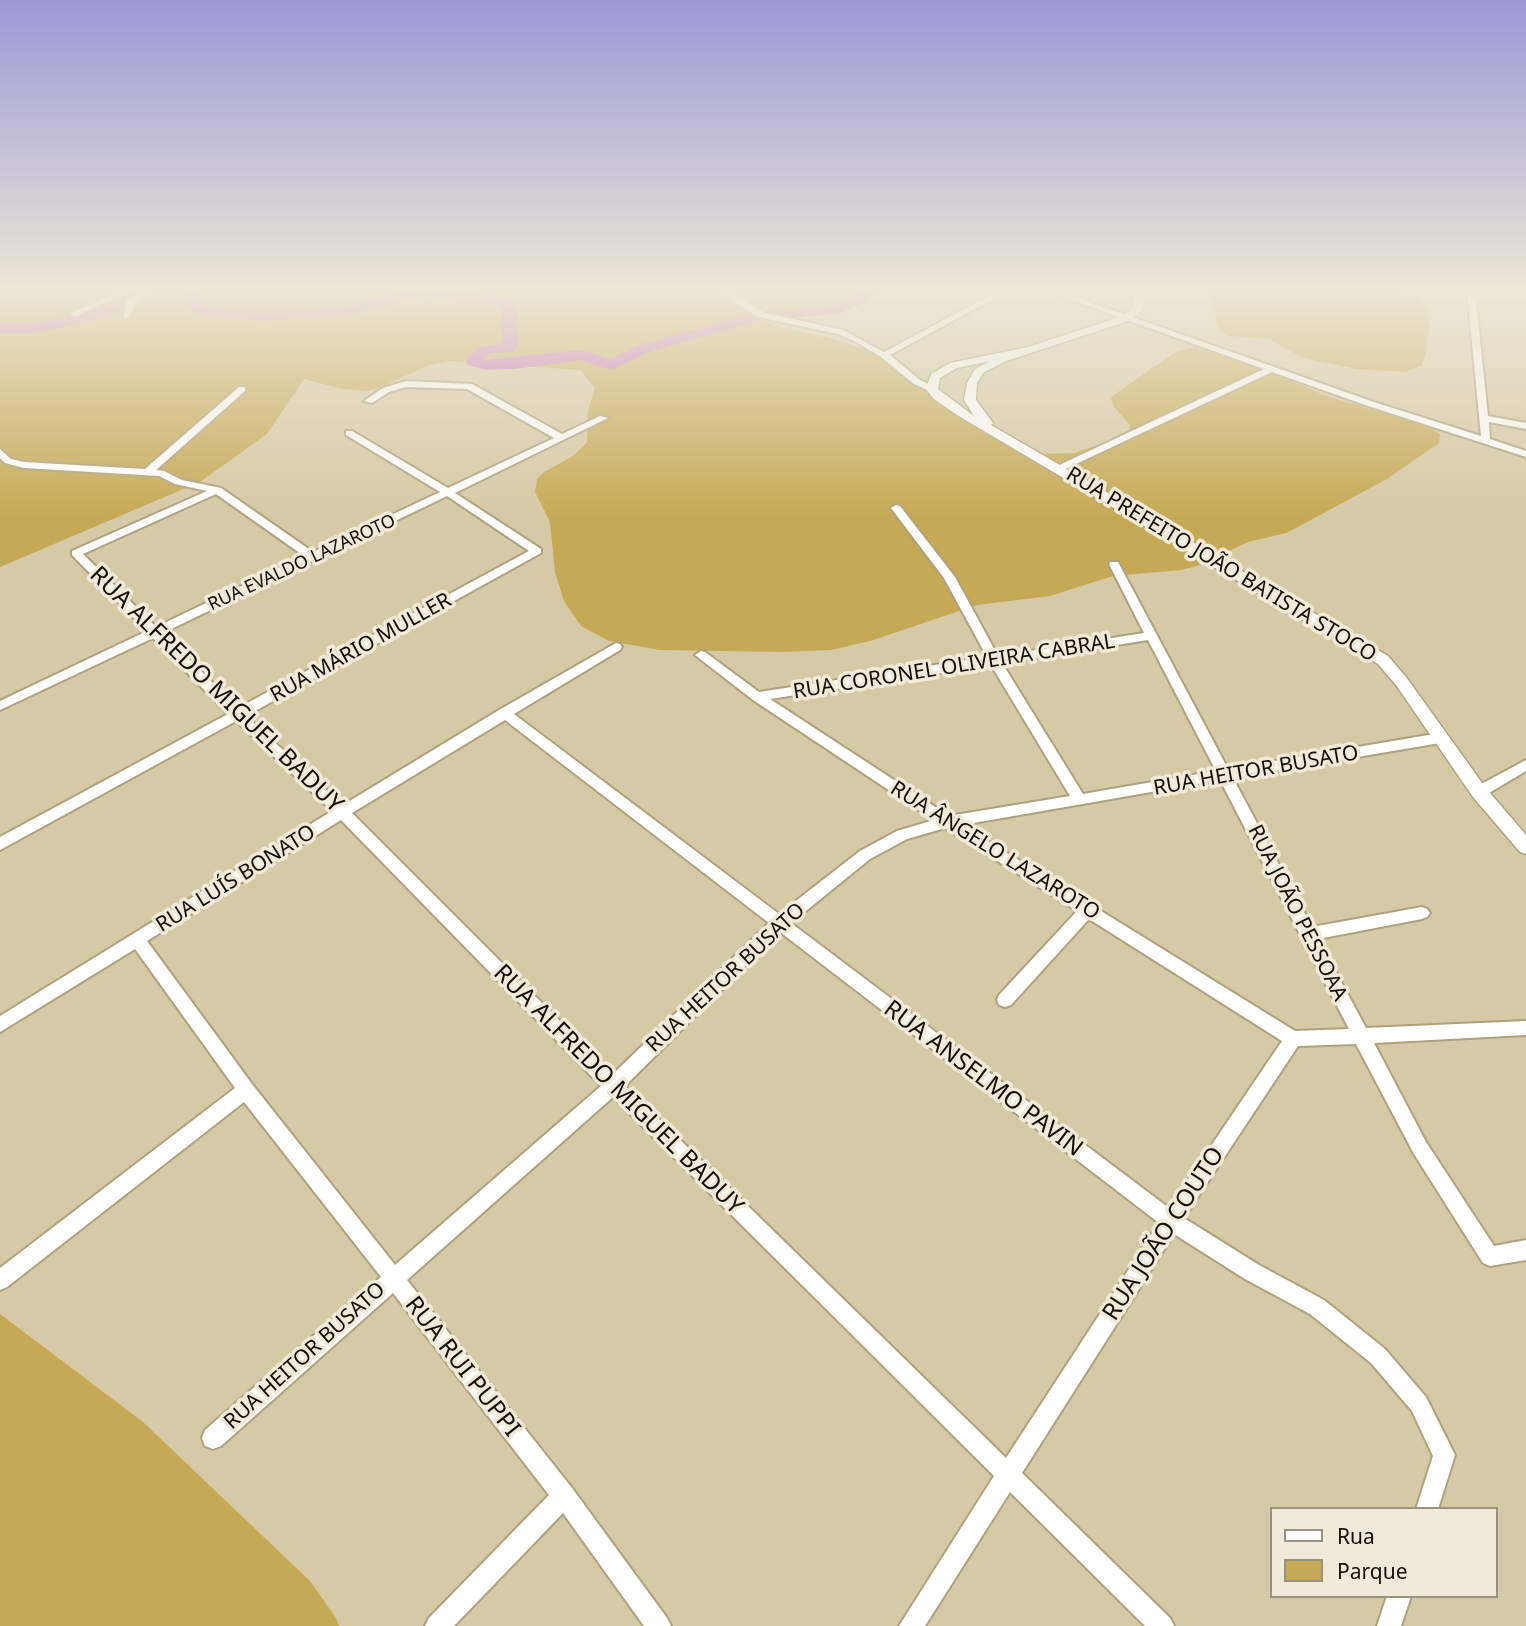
<!DOCTYPE html>
<meta charset="utf-8">
<style>
body{margin:0}
#map{position:relative;width:1526px;height:1626px;overflow:hidden;background:#d6c9a5;font-family:"Noto Sans",sans-serif}
canvas{display:block}
.legend{position:absolute;left:1270px;top:1507px;width:228px;height:91px;box-sizing:border-box;background:#f1ead8;border:2px solid #989283;margin:0;padding:9px 12px;list-style:none;font-size:21px;color:#120e03}
.legend li{display:flex;align-items:center;gap:14px;height:35px}
.legend b{width:35px;border:2px solid #989283}
</style>
<div id="map">
<canvas width="1526" height="1626"></canvas>
<ul class="legend">
<li><b style="height:9px;background:#fff"></b>Rua</li>
<li><b style="height:19px;background:#c6a954"></b>Parque</li>
</ul>
</div>
<script>
const ctx = document.querySelector('canvas').getContext('2d');
ctx.lineJoin = 'round';
function paint(path, color) { ctx.fillStyle = color; ctx.fill(path, 'evenodd'); }
const shape = rows => new Path2D(rows.map(r => 'M' + r).join(''));
function strokePath(path, color, width, dash) { ctx.strokeStyle = color; ctx.lineWidth = width; ctx.lineCap = dash ? 'butt' : 'round'; ctx.setLineDash(dash || []); ctx.stroke(path); }
function write(font, color, halo, rows, align = 'center') {
  ctx.font = font + ' "Noto Sans",sans-serif'; ctx.lineWidth = 7; ctx.setLineDash([]); ctx.textBaseline = 'middle'; ctx.strokeStyle = halo; ctx.fillStyle = color; for (const [text, x, y, turn = 0] of rows) {
    ctx.save(); ctx.translate(x, y); ctx.rotate((+turn || 0) * Math.PI / 180); ctx.textAlign = isNaN(turn) ? turn : align; if (halo) ctx.strokeText(text, 0, 0); ctx.fillText(text, 0, 0); ctx.restore();
  }
}
paint(shape([
 [0,291,857,291,839,307,772,325,834,339,876,353,1004,443,1033,454,1074,453,1116,439,1129,431,1131,426,1113,406,1111,397,1177,351,1195,347,1268,371,1327,396,1429,427,1440,434,1439,443,1387,479,1307,522,1286,533,1248,542,1200,565,1181,570,1113,576,1050,596,977,605,870,641,831,650,782,652,660,650,609,641,581,626,564,601,555,572,550,522,535,492,537,479,544,472,573,456,587,442,588,411,595,388,580,370,449,361,427,366,377,389,365,391,342,389,304,379,267,434,200,482,0,567],
 [1205,291,1392,291,1418,297,1428,308,1429,329,1425,356,1422,365,1406,372,1356,369,1303,358,1269,339,1228,336,1220,331,1215,321,1216,309],
 [0,1314,143,1422,310,1581,336,1618,339,1626,0,1626]
]), '#c6a954');
paint(shape([
 [128,291,144,291,119,311,91,321,35,333,0,333,0,323,35,323,82,314,109,305,128,291],
 [187,291,201,291,199,299,206,307,262,313,340,308,412,291,496,296,510,300,518,310,516,325,520,339,514,351,488,354,483,359,485,360,581,350,611,359,637,346,751,314,756,313,763,317,761,320,649,352,612,370,580,360,515,369,485,370,468,365,466,359,478,347,502,344,504,339,500,325,503,310,495,304,458,303,427,296,340,316,262,321,197,314,184,300,187,291],
 [862,291,877,291,870,300,839,314,773,319,766,315,773,311,836,306,862,291]
]), '#ca70c1');
const minor = shape([
 [120,291,131,291,76,316,69,314,120,291],
 [143,291,152,291,134,303,131,316,124,318,126,302,143,291],
 [715,291,726,291,735,294,765,313,843,330,884,352,998,291,1008,291,890,355,920,380,935,387,936,389,932,392,914,384,881,357,856,342,838,334,759,317,715,291],
 [1046,291,1058,291,1374,402,1481,436,1467,291,1475,291,1488,416,1526,423,1526,429,1489,422,1490,439,1526,451,1526,457,1368,406,1272,372,1061,471,1055,471,1055,467,1264,369,1046,291],
 [406,381,472,384,562,434,600,416,608,418,455,493,541,549,541,553,246,716,343,805,499,710,616,643,620,644,622,647,620,650,514,714,779,914,860,851,897,831,934,820,753,700,695,655,701,651,705,652,759,692,987,657,944,578,891,508,896,505,900,506,955,577,998,656,1144,633,1109,564,1110,562,1118,562,1228,769,1440,733,1445,735,1447,738,1440,743,1233,778,1312,927,1422,907,1427,909,1430,913,1427,917,1422,919,1318,939,1366,1028,1526,1021,1526,1035,1374,1043,1426,1142,1494,1246,1526,1240,1526,1260,1490,1266,1483,1263,1414,1154,1356,1044,1298,1046,1184,1218,1259,1265,1324,1300,1385,1349,1426,1397,1455,1455,1438,1509,1416,1509,1433,1456,1412,1411,1371,1363,1310,1314,1245,1279,1174,1234,1022,1473,1170,1618,1174,1626,1145,1626,1010,1492,925,1626,899,1626,994,1476,613,1097,407,1280,572,1488,667,1618,671,1626,644,1626,563,1513,454,1626,425,1626,429,1618,549,1495,393,1293,221,1446,213,1449,205,1446,202,1438,205,1430,381,1277,244,1102,7,1287,0,1290,0,1268,235,1088,135,949,0,1032,0,1016,332,811,236,721,0,850,0,837,228,714,153,638,0,710,0,701,147,631,72,555,72,551,207,491,175,484,159,476,24,468,5,463,0,458,0,449,11,459,24,462,145,469,239,387,245,387,245,391,156,470,164,471,182,480,221,488,313,552,440,492,346,435,346,431,352,431,448,488,554,438,467,389,406,387,389,392,372,403,364,401,383,388,406,381],
 [216,494,304,556,156,627,83,554,216,494],
 [447,496,529,551,238,708,163,633,447,496],
 [1148,640,1216,771,1083,794,1002,663,1148,640],
 [991,665,1070,796,949,816,770,699,991,665],
 [505,720,769,923,613,1074,352,813,505,720],
 [1220,780,1349,1029,1295,1031,962,825,1220,780],
 [341,820,601,1086,395,1265,252,1084,147,941,341,820],
 [945,828,1077,911,999,995,997,1000,999,1005,1005,1007,1011,1005,1089,919,1282,1041,1169,1208,791,923,870,859,907,839,945,828],
 [780,932,1159,1223,1006,1458,625,1086,780,932],
 [1526,760,1526,771,1484,796,1474,796,1472,792,1474,788,1526,760],
 [1387,1596,1411,1596,1401,1626,1377,1626,1387,1596]
]);
const major = shape([
 [1136,291,1146,291,1142,310,1131,320,1006,361,983,373,977,383,976,400,993,423,991,425,1388,656,1406,677,1485,787,1526,835,1526,854,1520,852,1473,797,1396,685,1378,664,957,415,934,399,926,389,931,374,950,363,1028,347,1123,316,1132,309,1136,291],
 [990,361,975,369,967,383,964,400,974,416,938,389,940,378,957,368,990,361]
]);
strokePath(minor, '#aea17e', 4);
strokePath(major, '#aea17e', 3);
paint(minor, '#fff');
paint(major, '#fff');
const sky = ctx.createLinearGradient(0, 0, 0, 519);
sky.addColorStop(0, '#9c99d8');
sky.addColorStop(0.56, '#ede7d6');
sky.addColorStop(1, '#ede7d600');
ctx.fillStyle = sky;
ctx.fillRect(0, 0, 1526, 519);
write('18px', '#120e03', '#f1ead8', [
 ["RUA EVALDO LAZAROTO",302,563,-25]
]);
write('21px', '#120e03', '#f1ead8', [
 ["RUA PREFEITO JOÃO BATISTA STOCO",1221,565,31],
 ["RUA MÁRIO MULLER",361,648,-29],
 ["RUA CORONEL OLIVEIRA CABRAL",954,667,-9],
 ["RUA HEITOR BUSATO",1256,771,-10],
 ["RUA ÂNGELO LAZAROTO",995,851,32],
 ["RUA LUÍS BONATO",236,879,-32],
 ["RUA JOÃO PESSOAA",1297,913,63],
 ["RUA HEITOR BUSATO",726,978,-43],
 ["RUA HEITOR BUSATO",305,1356,-42]
]);
write('24px', '#120e03', '#f1ead8', [
 ["RUA ALFREDO MIGUEL BADUY",216,690,44],
 ["RUA ANSELMO PAVIN",983,1079,37],
 ["RUA ALFREDO MIGUEL BADUY",618,1090,45],
 ["RUA JOÃO COUTO",1164,1234,-57],
 ["RUA RUI PUPPI",462,1367,52]
]);
</script>
